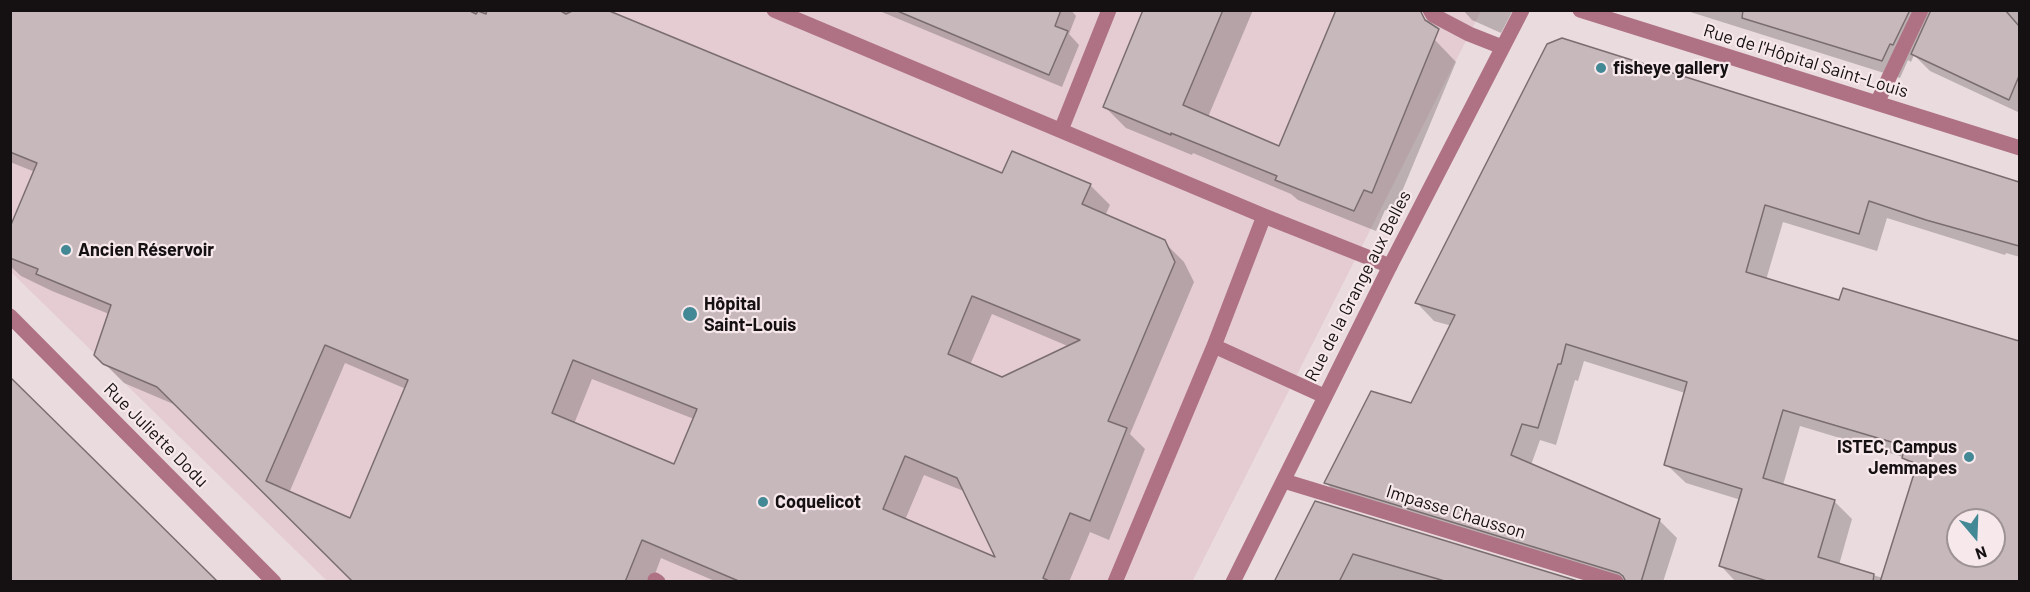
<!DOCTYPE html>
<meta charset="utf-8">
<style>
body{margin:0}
#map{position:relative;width:2030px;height:592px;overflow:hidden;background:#eadbde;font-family:Barlow,sans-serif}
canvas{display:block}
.frame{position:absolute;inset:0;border:12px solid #151011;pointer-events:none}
.north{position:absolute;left:1946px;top:508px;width:60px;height:60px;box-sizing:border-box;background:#f7e8eb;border:2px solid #9d9294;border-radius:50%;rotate:161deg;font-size:16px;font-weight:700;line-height:24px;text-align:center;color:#151011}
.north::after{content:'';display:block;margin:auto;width:21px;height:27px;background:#438895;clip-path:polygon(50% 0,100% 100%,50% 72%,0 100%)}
</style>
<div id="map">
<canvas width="2030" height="592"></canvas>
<div class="frame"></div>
<div class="north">N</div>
</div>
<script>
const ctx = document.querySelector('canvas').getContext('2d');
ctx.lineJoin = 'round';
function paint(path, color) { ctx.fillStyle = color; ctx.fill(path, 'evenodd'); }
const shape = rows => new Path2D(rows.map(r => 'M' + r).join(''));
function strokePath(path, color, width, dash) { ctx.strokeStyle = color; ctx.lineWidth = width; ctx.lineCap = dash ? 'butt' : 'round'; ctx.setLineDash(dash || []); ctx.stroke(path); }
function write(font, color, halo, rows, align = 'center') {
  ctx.font = font + ' Barlow,sans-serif'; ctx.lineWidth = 4.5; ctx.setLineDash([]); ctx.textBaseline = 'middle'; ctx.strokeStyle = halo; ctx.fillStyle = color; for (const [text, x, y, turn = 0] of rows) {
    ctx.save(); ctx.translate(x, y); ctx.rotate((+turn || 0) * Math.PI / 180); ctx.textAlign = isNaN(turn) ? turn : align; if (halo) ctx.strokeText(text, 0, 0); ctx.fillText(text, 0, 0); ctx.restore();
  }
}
paint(shape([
 [10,11,1481,11,1192,582,327,581,11,272]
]), '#e4ccd2');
paint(shape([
 [10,10,603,10,1003,175,1090,185,1110,205,1105,216,1164,242,1184,262,1194,282,1130,434,1145,449,1109,540,1090,532,1069,582,717,582,661,558,652,582,355,582,178,406,124,383,95,354,109,314,52,291,21,276,10,266,10,233,35,172,10,162],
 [992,314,1070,347,1002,379,970,365],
 [345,363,406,389,351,520,289,493],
 [592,379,694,419,675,466,574,424],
 [924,475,966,492,998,560,905,520],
 [877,10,1071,10,1076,16,1069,34,1079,45,1062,87],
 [1145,10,1253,10,1208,117,1280,148,1364,10,1435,40,1456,62,1393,213,1385,210,1376,231,1298,200,1291,194,1193,153,1192,155,1126,128,1105,107],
 [1463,10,1513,10,1501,33,1472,20],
 [1684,10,2020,10,2020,113,1930,71,1914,55,1911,62,1908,60,1900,78],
 [1562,39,2020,182,2020,257,2006,253,2005,255,1887,218,1877,251,1783,222,1766,280,1840,302,1962,324,2020,343,2020,582,1736,582,1721,566,1741,500,1686,483,1668,466,1685,393,1584,361,1578,381,1575,380,1556,445,1540,440,1531,465,1659,520,1677,538,1663,582,1611,582,1343,500,1326,483,1412,405,1452,326,1434,321,1417,303],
 [1800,426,1903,457,1917,471,1883,578,1839,565,1852,519,1834,501,1783,485],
 [1958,520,1994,520,1994,556,1958,556],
 [1316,502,1576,582,1275,582]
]), '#0003');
const building = shape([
 [10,10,468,10,476,14,478,11,486,14,487,10,559,10,566,14,574,10,607,10,1002,173,1012,151,1091,184,1082,204,1165,240,1175,262,1108,421,1127,428,1090,521,1070,513,1043,578,1051,582,741,582,642,540,625,582,353,582,157,387,103,364,94,355,111,305,36,274,38,269,10,258,10,227,37,163,10,152,10,10],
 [972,296,1080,340,1002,377,948,354,972,296],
 [325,345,408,380,350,518,266,481,325,345],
 [573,360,697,409,674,464,552,413,573,360],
 [905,456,957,478,995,557,883,509,905,456],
 [895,10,1061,10,1055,26,1068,31,1049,75,895,10],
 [1143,10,1223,10,1183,105,1279,146,1336,10,1420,10,1425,20,1439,29,1372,193,1364,190,1354,211,1275,180,1277,176,1171,133,1171,135,1103,107,1143,10],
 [1743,10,1910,10,1893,45,1890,44,1882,61,1742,18,1743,10],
 [1931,10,2005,10,2019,26,2019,76,2009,100,1911,54,1931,10],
 [1562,38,2019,182,2019,246,1926,220,1869,201,1859,234,1765,205,1746,272,1839,300,1843,288,2019,341,2019,582,1880,582,1917,464,1902,458,1905,446,1783,410,1763,478,1835,500,1818,557,1874,574,1873,582,1770,582,1719,566,1742,489,1664,465,1687,382,1566,344,1561,364,1558,364,1538,428,1522,424,1511,455,1660,519,1641,582,1626,582,1623,576,1619,573,1324,483,1371,391,1411,403,1455,315,1415,303,1547,44,1562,38],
 [1958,520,1994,520,1994,556,1958,556,1958,520],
 [10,377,133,498,218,582,10,582,10,377],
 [1315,501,1581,582,1448,582,1353,554,1339,582,1274,582,1315,501]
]);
paint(building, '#c7b8bc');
strokePath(building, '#7a6d70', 1.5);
strokePath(shape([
 [774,10,1264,216,1390,266],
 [1430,10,1433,15,1469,34,1502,47],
 [1877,103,1921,10],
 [1061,130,1109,10],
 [1214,346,1264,216],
 [1284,481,1616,582],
 [655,580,658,582],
 [1115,582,1214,346,1324,396]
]), '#af7284', 15);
strokePath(shape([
 [1580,10,2020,148],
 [10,316,274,582],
 [1233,582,1390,266,1522,10]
]), '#af7284', 15);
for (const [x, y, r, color] of [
 [1601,68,6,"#438895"],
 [66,250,6,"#438895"],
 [690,314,8,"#438895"],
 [1969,457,6,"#438895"],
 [763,502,6,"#438895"]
]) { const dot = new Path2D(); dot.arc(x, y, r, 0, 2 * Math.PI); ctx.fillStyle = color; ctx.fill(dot); strokePath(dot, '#f7e8eb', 2); }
write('18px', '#151011', '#f7e8eb', [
 ["Rue de l'Hôpital Saint-Louis",1806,61,17],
 ["Rue de la Grange aux Belles",1358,286,-63],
 ["Rue Juliette Dodu",156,435,45],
 ["Impasse Chausson",1456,512,17]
]);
write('bold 18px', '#151011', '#f7e8eb', [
 ["fisheye gallery",1613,68],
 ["Ancien Réservoir",78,250],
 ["Hôpital",704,304],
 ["Saint-Louis",704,325],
 ["ISTEC, Campus",1957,447,"right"],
 ["Jemmapes",1957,468,"right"],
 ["Coquelicot",775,502]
], 'left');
</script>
